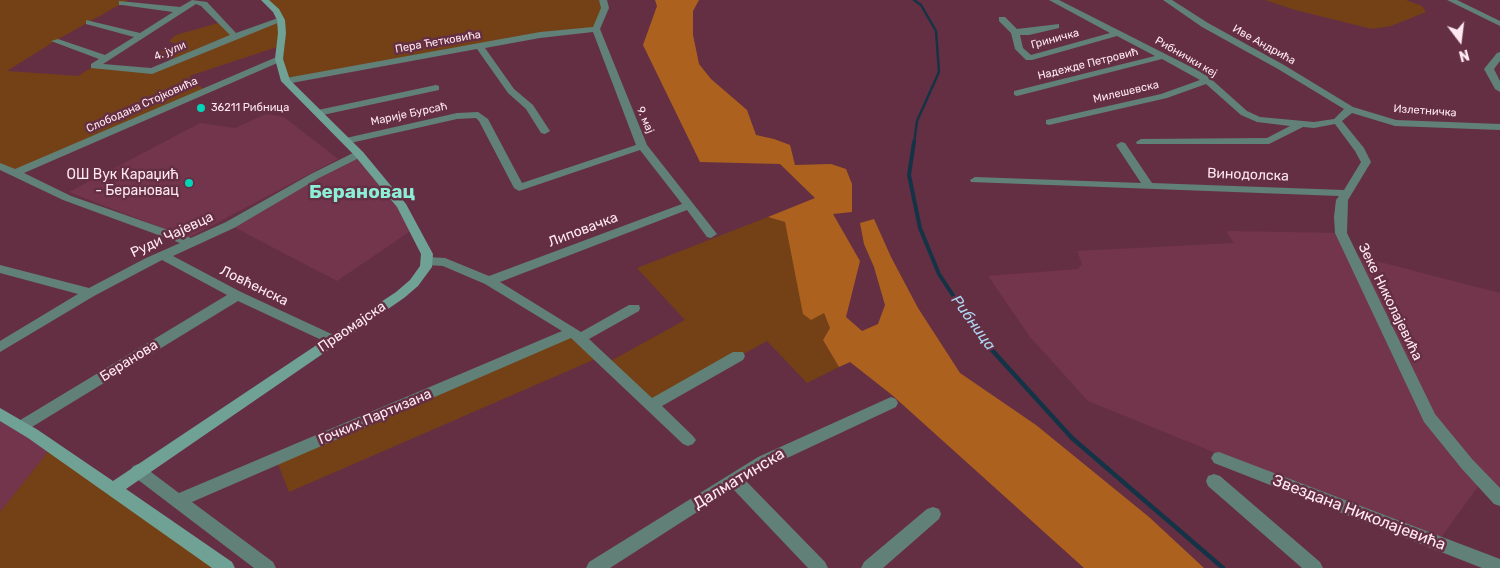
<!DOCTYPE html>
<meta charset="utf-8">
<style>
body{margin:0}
#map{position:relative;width:1500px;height:568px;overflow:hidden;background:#652f43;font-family:Rubik,sans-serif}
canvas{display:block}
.north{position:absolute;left:1435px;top:15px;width:50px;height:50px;-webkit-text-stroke:4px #652f43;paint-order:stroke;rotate:165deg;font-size:14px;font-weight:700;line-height:20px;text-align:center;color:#ffe9f0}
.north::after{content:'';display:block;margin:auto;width:18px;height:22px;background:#ffe9f0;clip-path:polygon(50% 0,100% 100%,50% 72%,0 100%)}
</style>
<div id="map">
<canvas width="1500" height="568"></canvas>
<div class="north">N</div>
</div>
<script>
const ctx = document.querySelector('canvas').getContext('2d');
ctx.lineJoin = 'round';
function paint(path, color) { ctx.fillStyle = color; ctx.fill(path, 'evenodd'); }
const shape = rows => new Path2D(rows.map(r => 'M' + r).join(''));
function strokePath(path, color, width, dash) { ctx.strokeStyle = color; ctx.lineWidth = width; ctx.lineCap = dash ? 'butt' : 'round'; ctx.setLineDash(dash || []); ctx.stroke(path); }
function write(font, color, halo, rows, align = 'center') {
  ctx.font = font + ' Rubik,sans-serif'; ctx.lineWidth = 5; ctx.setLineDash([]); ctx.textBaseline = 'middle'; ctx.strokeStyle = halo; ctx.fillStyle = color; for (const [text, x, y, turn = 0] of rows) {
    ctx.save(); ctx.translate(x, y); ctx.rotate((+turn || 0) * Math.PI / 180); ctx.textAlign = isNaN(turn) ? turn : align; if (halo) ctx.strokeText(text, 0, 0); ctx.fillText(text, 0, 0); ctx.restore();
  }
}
paint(shape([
 [266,114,284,117,338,159,188,238,69,192,200,123,235,128],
 [359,154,415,228,337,281,230,225],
 [1226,231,1341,233,1349,254,1500,293,1500,499,1482,481,1437,543,1088,401,1030,337,988,276,1078,269,1082,264,1077,251,1234,243],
 [0,414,52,447,0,512]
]), '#73354c');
paint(shape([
 [0,0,128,0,55,41,7,71,78,76,94,66,145,72,175,61,154,56,175,44,169,41,176,35,222,22,235,36,280,20,265,0,603,0,605,3,596,29,580,29,286,81,280,46,189,76,205,91,15,173,0,166],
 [1265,0,1406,0,1422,6,1426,12,1391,26,1372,29,1295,10],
 [768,217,785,222,790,241,824,313,830,328,823,340,839,367,807,383,767,341,652,405,607,363,685,320,637,268],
 [573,332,600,357,289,492,276,459],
 [52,447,225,568,0,568,0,512]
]), '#734115');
paint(shape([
 [655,0,699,0,693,11,693,35,699,64,711,79,747,110,756,135,774,139,790,145,795,165,831,164,846,169,852,184,852,212,833,214,860,261,846,317,862,331,878,324,885,305,874,267,864,244,860,223,874,219,891,257,918,308,960,373,1036,425,1149,517,1204,568,1084,568,892,395,850,362,839,367,823,340,830,328,824,313,811,320,803,314,785,222,768,217,815,198,780,164,700,162,643,45,657,6]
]), '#ac621e');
strokePath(shape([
 [914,144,917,121,939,72,936,31,921,5,914,0]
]), '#153346', 2.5);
strokePath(shape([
 [914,142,909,175,920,228,939,274,975,329]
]), '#153346', 4);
strokePath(shape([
 [974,328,981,338,1072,438,1223,568]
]), '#153346', 4.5);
paint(shape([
 [192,0,207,2,236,33,278,18,285,20,152,74,91,68,91,64,99,59,51,41,58,39,105,55,134,37,86,24,86,20,140,33,173,12,122,5,119,5,119,1,180,7,192,0],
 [196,4,201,6,230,35,151,68,103,64,196,4],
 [599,0,607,0,609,8,600,29,647,145,717,234,711,238,707,237,687,210,500,282,581,332,629,305,639,305,640,308,639,311,589,339,652,398,733,352,743,352,745,356,743,360,662,406,693,436,696,440,693,444,688,446,683,444,571,338,192,502,273,562,276,568,254,568,133,476,130,471,133,466,138,464,143,466,179,493,562,331,485,284,443,266,427,265,421,261,427,257,445,258,489,276,682,204,640,150,519,191,514,188,479,121,476,118,457,119,346,144,341,141,346,138,457,113,478,112,488,119,522,183,636,145,593,32,540,38,485,48,514,89,533,105,550,131,545,134,541,133,526,109,508,93,477,49,286,84,281,81,286,78,540,32,593,27,601,8,599,0],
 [1049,0,1059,0,1197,70,1210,78,1247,111,1260,117,1314,122,1334,119,1344,109,1278,69,1202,27,1163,0,1172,0,1208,23,1284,65,1353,107,1396,120,1500,124,1500,130,1395,126,1352,113,1342,121,1364,148,1371,162,1348,200,1347,233,1435,414,1472,459,1500,488,1500,506,1494,504,1462,469,1424,422,1335,233,1334,217,1336,200,1339,196,971,182,970,180,975,177,1141,183,1116,145,1121,142,1125,143,1152,183,1344,190,1361,162,1355,151,1335,124,1314,128,1303,127,1269,144,1137,144,1136,142,1141,139,1267,138,1290,126,1257,122,1241,115,1206,84,1167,98,1049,125,1046,124,1046,120,1161,94,1200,80,1162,59,1017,96,1014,95,1014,91,1155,56,1117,36,1032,60,1026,60,1015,49,1011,33,999,21,999,17,1005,17,1017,29,1059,24,1059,28,1029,35,1020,35,1023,48,1031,55,1110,33,1049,0],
 [1447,0,1457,0,1500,21,1500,26,1447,0],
 [1500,52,1500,61,1494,69,1500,81,1500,92,1495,89,1484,69,1497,53,1500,52],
 [279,56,282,57,282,61,24,173,71,196,191,238,226,222,311,174,355,152,363,152,364,154,363,156,319,178,234,228,173,256,241,292,338,337,340,340,338,343,328,343,238,301,27,430,22,432,17,430,15,426,17,422,227,295,162,260,94,296,0,352,0,341,78,294,0,273,0,265,89,288,146,258,180,243,63,200,0,170,0,163,15,169,279,56],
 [436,85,439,86,439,90,318,116,313,113,318,110,436,85],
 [891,397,896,399,898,403,896,407,768,467,746,481,825,562,828,568,808,568,733,489,610,568,586,568,589,562,758,457,891,397],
 [1219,452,1500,559,1500,568,1482,568,1214,463,1211,458,1214,453,1219,452],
 [1214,474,1220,476,1320,562,1323,568,1302,568,1208,486,1206,481,1208,476,1214,474],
 [933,507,939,509,941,514,939,519,883,568,861,568,864,562,927,509,933,507]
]), '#618078');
paint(shape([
 [261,0,269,0,279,9,285,20,286,33,283,59,290,80,363,152,406,204,433,254,432,267,418,286,404,298,126,489,232,562,235,568,212,568,28,438,0,421,0,408,38,430,113,481,396,292,410,280,420,266,421,254,397,207,355,156,281,81,275,59,278,33,277,20,273,12,261,0]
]), '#6fa195');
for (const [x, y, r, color] of [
 [201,108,5,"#00d5b7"],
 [189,183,5,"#00d5b7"]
]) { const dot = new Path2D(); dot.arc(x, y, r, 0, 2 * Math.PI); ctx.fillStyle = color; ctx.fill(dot); strokePath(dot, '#652f43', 2); }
write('11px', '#ffe9f0', '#652f43', [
 ["Гриничка",1055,39,-15],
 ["Пера Ћетковића",438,42,-10],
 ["Иве Андрића",1264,45,29],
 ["4. јули",170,51,-23],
 ["Рибнички кеј",1186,57,30],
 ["Надежде Петровић",1088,64,-14],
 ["Милешевска",1126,92,-13],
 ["Слободана Стојковића",142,105,-24],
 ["Излетничка",1425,111,4],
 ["Марије Бурсаћ",409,114,-12],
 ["9. мај",645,120,67]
]);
write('11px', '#ffe9f0', '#652f43', [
 ["36211 Рибница",211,108]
], 'left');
write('14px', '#ffe9f0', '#652f43', [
 ["ОШ Вук Караџић",179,175],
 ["- Берановац",179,191]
], 'right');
write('14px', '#ffe9f0', '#652f43', [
 ["Винодолска",1248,175,2],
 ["Липовачка",583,230,-21],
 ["Руди Чајевца",172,235,-25],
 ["Ловћенска",254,286,26],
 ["Зеке Николајевића",1390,302,64],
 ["Првомајска",352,327,-34],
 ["Беранова",129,361,-32],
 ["Гочких Партизана",375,417,-23]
]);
write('italic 15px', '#acd8f5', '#652f43', [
 ["Рибница",973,323,54]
]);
write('16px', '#ffe9f0', '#652f43', [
 ["Далматинска",739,479,-31],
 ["Звездана Николајевића",1359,513,21]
]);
write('bold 19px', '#8befd8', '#652f43', [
 ["Берановац",362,193]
]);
</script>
